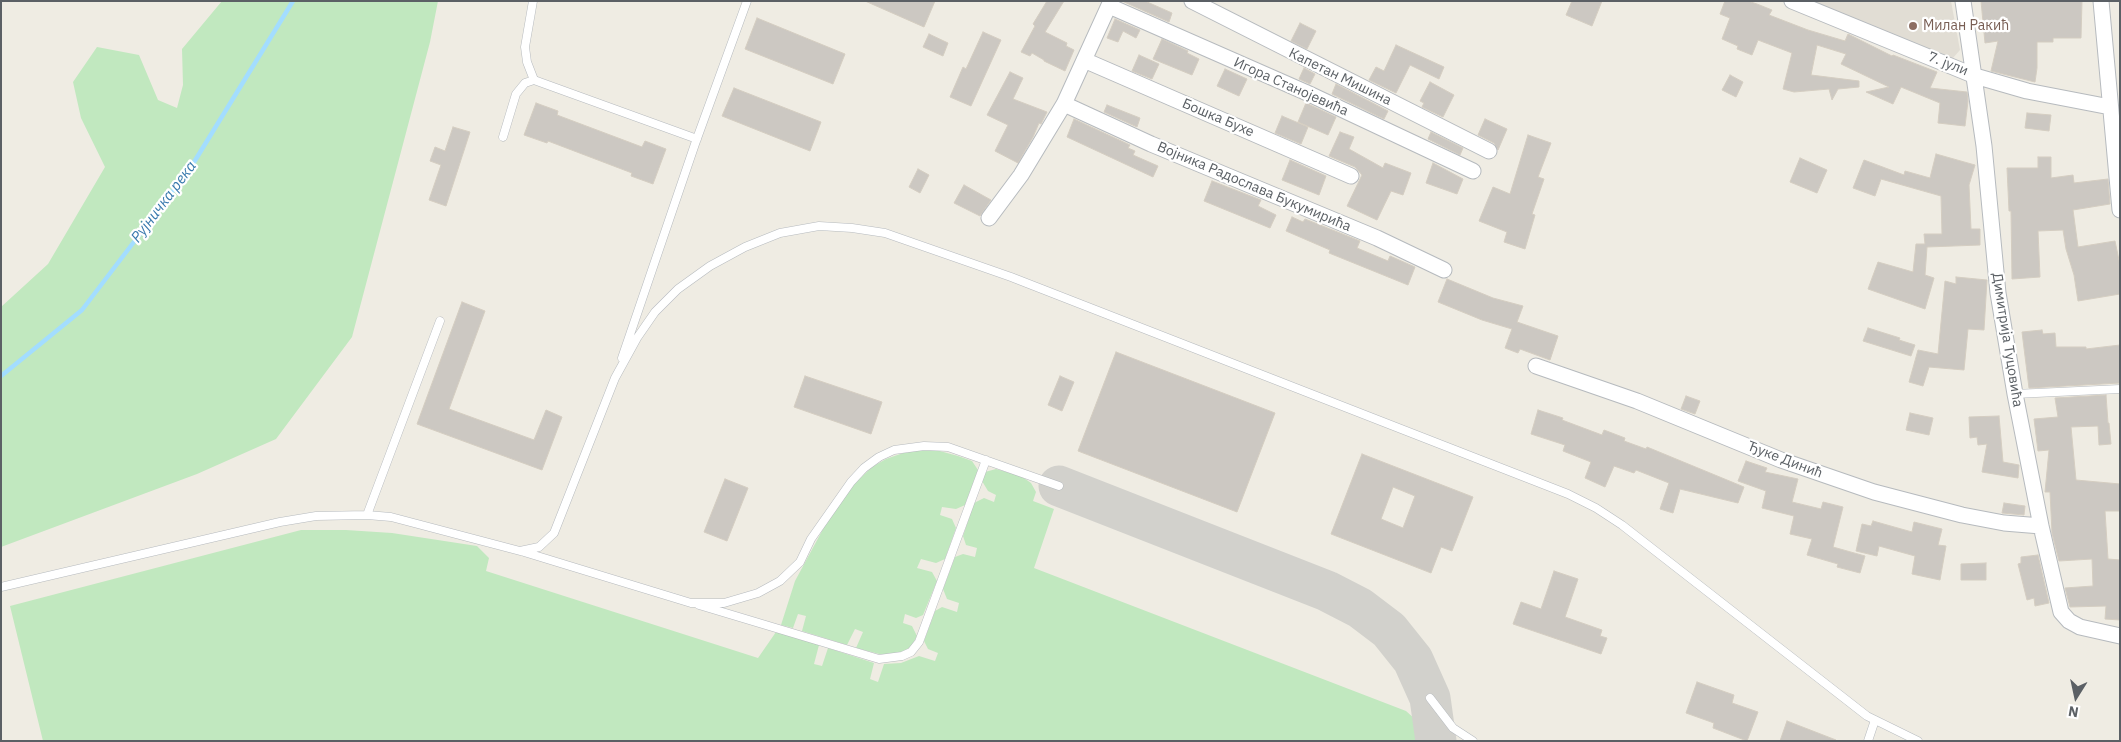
<!DOCTYPE html>
<meta charset="utf-8">
<style>
body{margin:0}
#map{position:relative;width:2121px;height:742px;overflow:hidden;background:#efece3;font-family:"IBM Plex Sans",sans-serif}
canvas{display:block}
.frame{position:absolute;inset:0;border:2px solid #5b6065;pointer-events:none}
.north{position:absolute;left:2051px;top:672px;width:50px;height:50px;-webkit-text-stroke:4px #fff;paint-order:stroke;rotate:190deg;font-size:14px;font-weight:700;line-height:20px;text-align:center;color:#5b6065}
.north::after{content:'';display:block;margin:auto;width:18px;height:22px;background:#5b6065;clip-path:polygon(50% 0,100% 100%,50% 72%,0 100%)}
</style>
<div id="map">
<canvas width="2121" height="742"></canvas>
<div class="frame"></div>
<div class="north">N</div>
</div>
<script>
const ctx = document.querySelector('canvas').getContext('2d');
ctx.lineJoin = 'round';
function paint(path, color) { ctx.fillStyle = color; ctx.fill(path, 'evenodd'); }
const shape = rows => new Path2D(rows.map(r => 'M' + r).join(''));
function strokePath(path, color, width, dash) { ctx.strokeStyle = color; ctx.lineWidth = width; ctx.lineCap = dash ? 'butt' : 'round'; ctx.setLineDash(dash || []); ctx.stroke(path); }
function write(font, color, halo, rows, align = 'center') {
  ctx.font = font + ' "IBM Plex Sans",sans-serif'; ctx.lineWidth = 4.5; ctx.setLineDash([]); ctx.textBaseline = 'middle'; ctx.strokeStyle = halo; ctx.fillStyle = color; for (const [text, x, y, turn = 0] of rows) {
    ctx.save(); ctx.translate(x, y); ctx.rotate((+turn || 0) * Math.PI / 180); ctx.textAlign = isNaN(turn) ? turn : align; if (halo) ctx.strokeText(text, 0, 0); ctx.fillText(text, 0, 0); ctx.restore();
  }
}
paint(shape([
 [1809,1,1951,1,1960,50,1953,58]
]), '#e1ddd4');
paint(shape([
 [222,1,438,1,430,42,352,337,276,439,197,474,1,547,1,307,48,264,105,167,81,118,73,82,97,47,139,55,158,100,177,108,183,85,182,49],
 [919,450,936,450,958,456,972,461,978,470,965,505,956,509,942,507,940,515,952,519,956,528,945,559,936,563,921,559,917,568,932,572,937,581,923,615,916,618,905,614,903,623,912,626,917,636,911,647,898,654,887,656,856,648,863,632,855,629,847,645,802,631,806,616,798,614,793,628,781,625,795,581,829,518,851,487,872,467,886,459,903,453],
 [996,469,1021,476,1031,483,1036,492,1033,501,1054,509,1034,568,1406,711,1416,720,1421,741,43,741,10,606,301,530,346,530,392,533,477,546,489,558,486,571,758,658,776,632,819,645,814,664,822,666,828,648,874,663,870,679,878,682,884,664,901,663,919,656,935,661,938,653,928,649,924,641,935,611,942,607,957,612,959,603,947,599,943,589,955,557,963,554,975,557,977,548,966,545,963,536,974,503,984,498,994,502,996,495,988,491,982,481,985,472]
]), '#c1e8bf');
strokePath(shape([
 [1,376,82,310,191,167,293,1]
]), '#a3ddff', 4.5);
strokePath(shape([
 [1059,486,1327,591,1360,608,1389,630,1413,660,1430,698,1436,741]
]), '#d2d1cc', 41);
const building = shape([
 [865,1,935,1,924,27,865,1],
 [1047,1,1064,1,1045,32,1067,43,1066,46,1074,50,1065,71,1044,61,1044,60,1032,53,1030,56,1021,52,1035,26,1033,24,1047,1],
 [1122,1,1145,1,1172,13,1169,22,1122,1],
 [1572,1,1602,1,1592,26,1566,15,1572,1],
 [1725,1,1748,1,1757,4,1772,10,1769,15,1808,30,1845,41,1848,34,1892,56,1893,55,1937,72,1930,88,1967,92,1968,101,1965,126,1938,123,1940,103,1901,87,1893,104,1866,92,1889,87,1841,64,1846,54,1817,45,1811,75,1859,81,1859,87,1838,89,1832,100,1829,89,1794,92,1783,89,1792,53,1758,40,1752,55,1737,49,1738,46,1722,39,1730,18,1720,14,1725,1],
 [1981,1,2082,1,2081,38,2053,38,2053,42,2037,42,2037,68,2035,82,1991,71,1998,41,1985,43,1981,1],
 [757,18,845,54,833,84,745,49,757,18],
 [1115,19,1140,30,1136,38,1123,31,1118,42,1107,38,1115,19],
 [1300,23,1316,31,1307,49,1291,41,1300,23],
 [983,32,1001,40,971,106,950,97,963,67,966,69,983,32],
 [929,34,948,43,943,56,923,47,929,34],
 [1162,39,1188,51,1187,53,1199,59,1192,75,1153,59,1162,39],
 [1396,45,1444,67,1439,79,1410,65,1396,93,1369,80,1376,67,1384,71,1396,45],
 [1139,55,1159,64,1152,79,1132,71,1139,55],
 [1304,68,1315,74,1310,84,1299,79,1304,68],
 [1225,69,1247,79,1239,96,1217,86,1225,69],
 [1010,72,1023,78,1013,99,1047,112,1041,124,1039,123,1033,137,1018,163,995,151,1008,125,987,115,1010,72],
 [1730,75,1743,82,1736,97,1722,90,1730,75],
 [1430,82,1454,95,1443,117,1422,107,1424,103,1420,101,1430,82],
 [1336,84,1388,111,1384,119,1332,94,1336,84],
 [734,88,821,122,810,151,722,116,734,88],
 [536,103,558,111,557,115,642,147,645,141,666,149,653,184,631,176,632,173,548,141,547,143,524,135,536,103],
 [1306,103,1336,117,1328,135,1298,122,1306,103],
 [1107,105,1140,118,1137,127,1104,112,1107,105],
 [2027,113,2051,115,2049,131,2025,128,2027,113],
 [1282,116,1308,127,1301,144,1275,133,1282,116],
 [1074,119,1130,145,1128,148,1135,151,1133,155,1158,166,1153,177,1067,137,1074,119],
 [1485,119,1507,129,1498,150,1494,143,1478,135,1485,119],
 [453,127,470,132,446,206,429,200,441,165,430,161,435,147,445,151,453,127],
 [1340,132,1354,137,1349,149,1383,168,1385,163,1411,173,1403,195,1391,191,1377,220,1347,206,1362,175,1355,167,1329,156,1340,132],
 [1431,132,1463,148,1460,155,1428,139,1431,132],
 [1528,135,1551,143,1538,177,1544,179,1532,214,1535,215,1525,249,1504,242,1507,232,1479,221,1493,187,1510,194,1528,135],
 [1936,154,1975,165,1969,185,1971,229,1980,229,1980,245,1927,247,1925,275,1934,278,1925,309,1868,289,1878,262,1913,272,1916,244,1925,244,1924,234,1942,234,1941,196,1881,179,1875,196,1853,188,1864,160,1904,175,1905,171,1930,178,1936,154],
 [2038,157,2051,157,2051,178,2073,175,2074,183,2108,179,2110,204,2073,210,2078,247,2115,241,2120,265,2120,294,2078,301,2074,275,2066,249,2063,230,2038,231,2040,277,2012,279,2011,211,2009,211,2007,168,2038,168,2038,157],
 [1800,158,1827,170,1817,193,1790,182,1800,158],
 [1290,160,1326,176,1319,195,1282,180,1290,160],
 [1433,163,1463,179,1457,194,1426,183,1433,163],
 [918,169,929,175,920,193,909,187,918,169],
 [1212,181,1261,200,1258,206,1276,215,1270,228,1204,201,1212,181],
 [964,185,991,200,980,216,954,203,964,185],
 [1292,217,1303,222,1305,219,1360,241,1357,248,1388,261,1390,256,1415,267,1408,285,1329,253,1330,250,1286,231,1292,217],
 [1956,277,1987,280,1984,330,1968,329,1964,370,1929,367,1923,386,1909,382,1918,350,1938,354,1945,281,1956,284,1956,277],
 [1447,279,1493,298,1523,306,1517,322,1558,336,1550,360,1520,349,1518,353,1505,348,1512,329,1482,320,1438,302,1447,279],
 [462,302,485,311,449,409,534,440,546,410,562,417,542,470,417,424,462,302],
 [1868,328,1900,338,1899,340,1915,345,1911,356,1863,341,1868,328],
 [2042,330,2043,334,2055,333,2056,347,2086,347,2086,349,2120,345,2120,383,2029,388,2022,332,2042,330],
 [1116,352,1275,413,1237,512,1078,451,1116,352],
 [805,376,882,402,871,434,794,407,805,376],
 [1060,376,1074,382,1062,411,1048,405,1060,376],
 [2106,395,2108,423,2109,423,2111,444,2099,445,2098,426,2071,427,2076,480,2120,484,2120,511,2105,511,2108,559,2120,560,2120,620,2105,619,2106,606,2070,607,2065,588,2093,586,2092,559,2059,561,2052,533,2050,492,2045,492,2049,450,2038,451,2034,419,2058,417,2055,398,2106,395],
 [1686,396,1700,401,1695,414,1681,409,1686,396],
 [1538,410,1563,418,1562,420,1602,435,1604,430,1625,438,1624,441,1646,449,1647,447,1744,487,1738,503,1680,489,1673,513,1660,509,1669,483,1636,470,1634,473,1614,466,1605,487,1585,478,1591,462,1563,451,1565,445,1531,434,1538,410],
 [1910,413,1933,418,1929,435,1906,430,1910,413],
 [1999,416,2003,462,2019,465,2018,478,1982,472,1987,444,1978,445,1977,437,1970,438,1969,417,1999,416],
 [1362,454,1473,497,1452,551,1441,547,1431,573,1331,534,1362,454],
 [1393,487,1415,496,1403,528,1381,519,1393,487],
 [1746,461,1767,468,1765,472,1798,479,1792,502,1821,509,1823,502,1843,507,1833,547,1865,556,1860,573,1837,567,1838,564,1807,555,1812,539,1790,534,1794,516,1762,508,1766,491,1738,481,1746,461],
 [725,479,748,488,727,541,704,532,725,479],
 [2004,503,2025,506,2024,515,2002,513,2004,503],
 [1873,521,1912,532,1914,522,1942,529,1938,545,1946,546,1940,580,1912,574,1915,556,1879,546,1877,556,1856,551,1862,524,1871,526,1873,521],
 [2038,555,2049,603,2035,606,2034,598,2027,600,2018,564,2021,563,2021,557,2038,555],
 [1986,563,1986,580,1961,580,1961,564,1986,563],
 [1554,571,1578,579,1565,617,1602,630,1600,636,1607,638,1601,654,1513,624,1521,602,1541,609,1554,571],
 [1697,682,1734,695,1732,703,1758,712,1747,741,1713,728,1714,723,1686,713,1697,682],
 [1787,721,1836,740,1836,741,1780,741,1787,721]
]);
paint(building, '#ccc8c2');
strokePath(building, '#d4cdc1', 1);
const service = shape([
 [533,1,525,47,527,62,534,80],
 [503,137,516,94,525,83,534,80,697,139],
 [622,358,695,144,747,1],
 [2015,394,2120,389],
 [367,515,440,321],
 [524,552,691,603,724,603,758,593,780,581,800,562,811,539,851,482,864,468,879,457,894,450,924,446,948,447,1059,486],
 [1,587,280,522,316,516,367,515,391,517,520,551,539,547,554,533,615,378,637,338,655,312,678,289,710,266,745,247,780,233,819,226,852,228,885,233,1011,277,1568,494,1596,508,1622,525,1867,716,1918,741],
 [699,605,879,659,902,656,911,652,919,642,986,460],
 [1430,698,1453,728,1473,741],
 [1868,741,1875,720]
]);
const minor = shape([
 [1192,1,1489,151],
 [1792,1,1975,76,2027,91,2110,107],
 [1963,1,1984,146,1998,293,2015,394,2041,526,2061,612,2069,621,2080,627,2120,636],
 [2101,1,2120,210],
 [1109,6,1305,92,1473,171],
 [1084,60,1351,176],
 [1064,104,1151,144,1377,238,1444,270],
 [989,218,1021,175,1064,104,1111,1],
 [1536,366,1637,401,1781,460,1874,492,1962,515,2004,523,2041,526]
]);
strokePath(service, '#b6babe', 9);
strokePath(minor, '#b6babe', 17);
strokePath(service, '#fff', 8);
strokePath(minor, '#fff', 15);
for (const [x, y, r, color] of [
 [1913,26,5,"#8d6e63"]
]) { const dot = new Path2D(); dot.arc(x, y, r, 0, 2 * Math.PI); ctx.fillStyle = color; ctx.fill(dot); strokePath(dot, '#fff', 2); }
write('14px', '#785e54', '#fff', [
 ["Милан Ракић",1923,26]
], 'left');
write('14px', '#5b6065', '#fff', [
 ["7. јули",1948,64,22],
 ["Капетан Мишина",1340,77,26],
 ["Игора Станојевића",1291,87,24],
 ["Бошка Бухе",1218,118,23],
 ["Војника Радослава Букумирића",1254,187,23],
 ["Димитрија Туцовића",2007,340,81],
 ["Ђуке Динић",1785,460,21]
]);
write('italic 15px', '#3879ad', '#fff', [
 ["Рујничка река",164,202,-53]
]);
</script>
